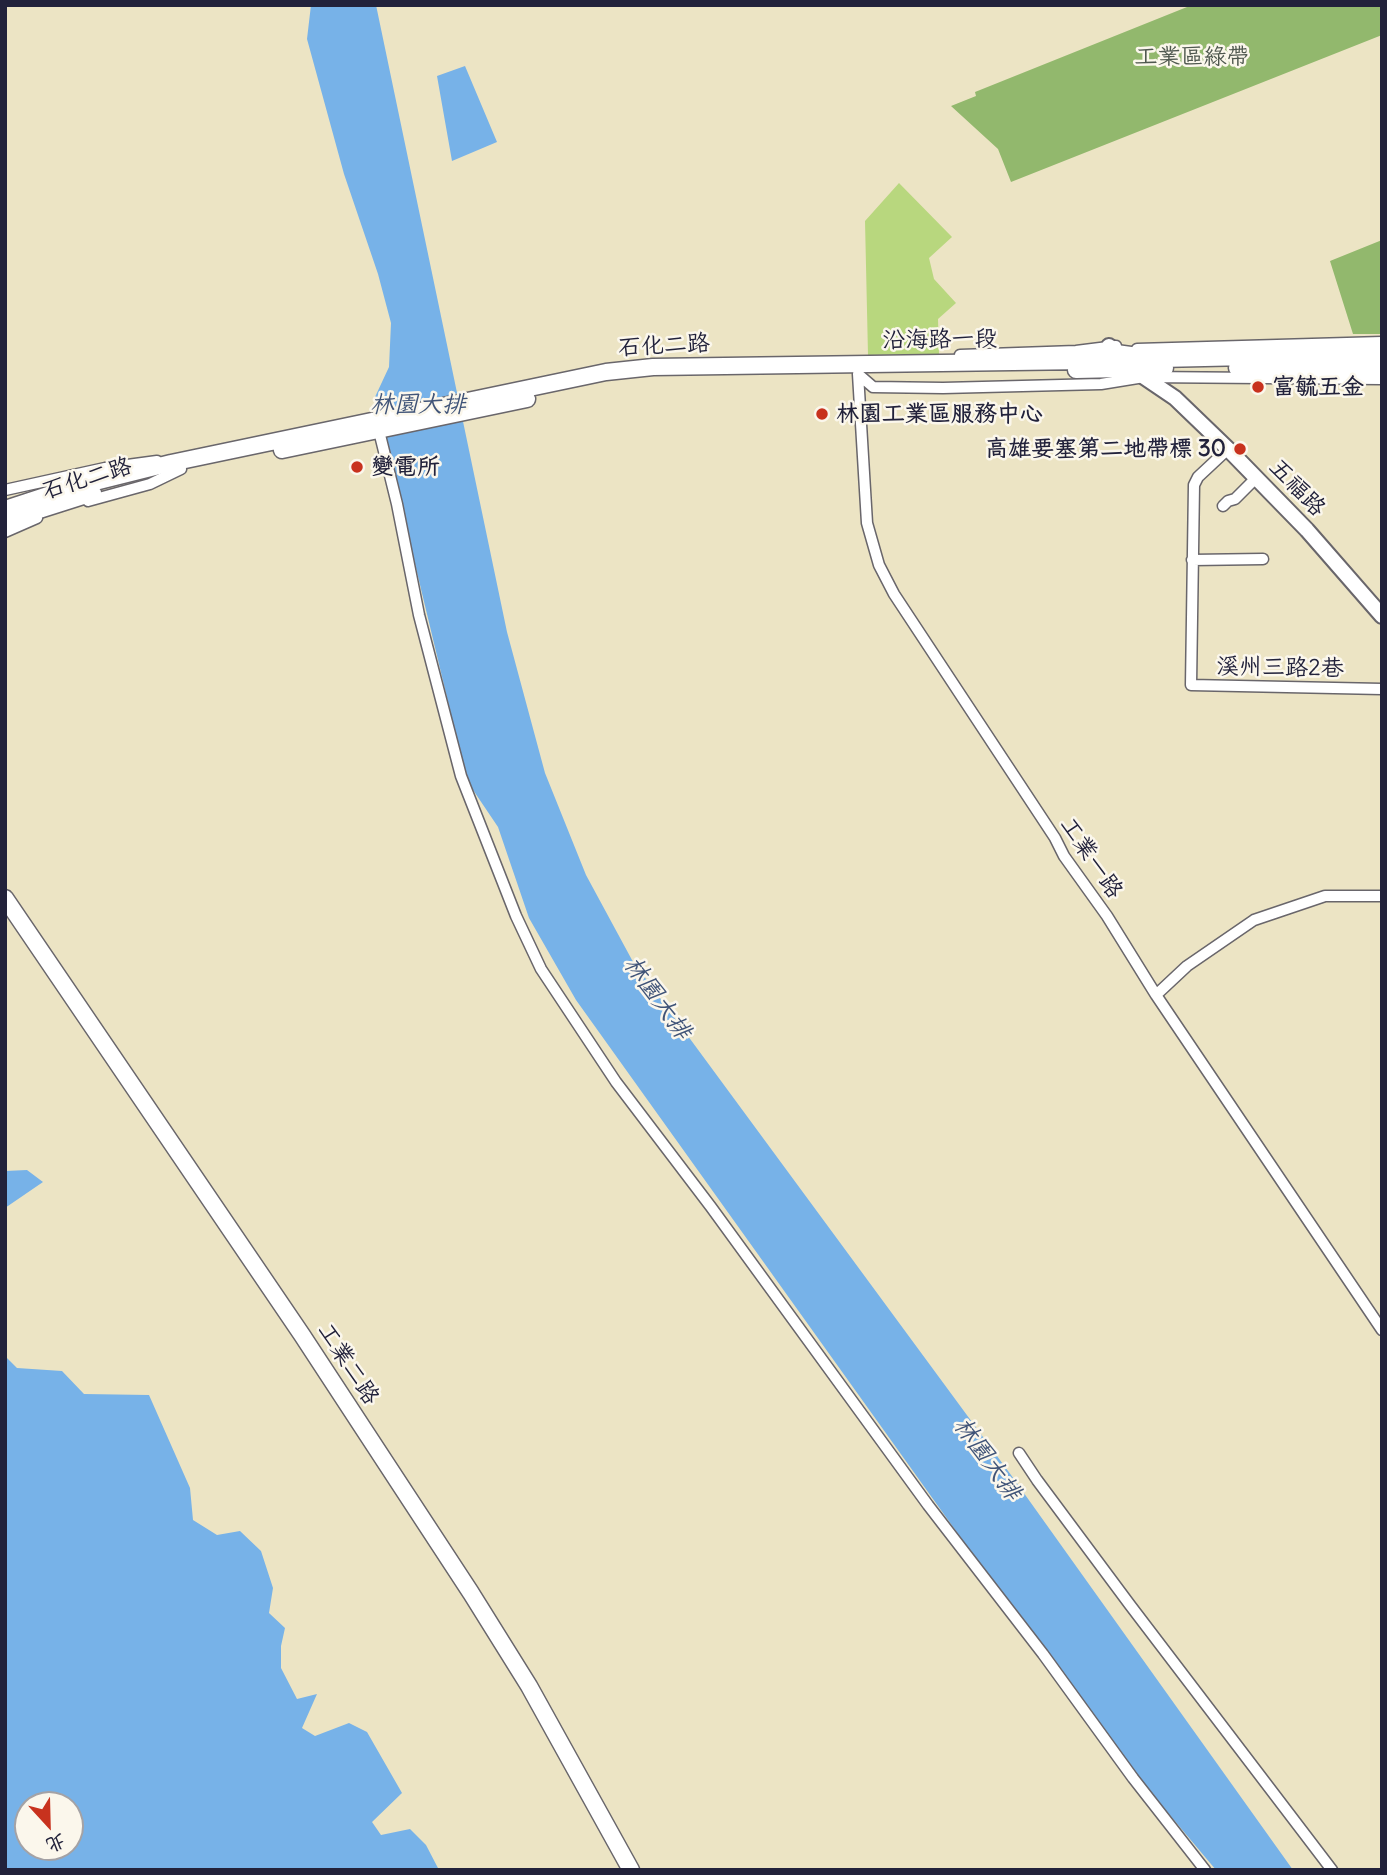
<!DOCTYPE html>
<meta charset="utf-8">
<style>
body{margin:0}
#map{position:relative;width:1387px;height:1875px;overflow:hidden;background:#ece4c4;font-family:Delius,"LXGW WenKai TC",sans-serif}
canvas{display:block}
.frame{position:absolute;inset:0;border:7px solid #22223b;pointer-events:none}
.north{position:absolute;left:14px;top:1791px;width:70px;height:70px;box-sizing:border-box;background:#fbf7ec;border:2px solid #a4a2a5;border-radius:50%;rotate:158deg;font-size:19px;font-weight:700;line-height:28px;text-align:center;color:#22223b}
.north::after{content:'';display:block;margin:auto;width:24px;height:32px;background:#c8321e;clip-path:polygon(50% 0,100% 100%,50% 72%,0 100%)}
</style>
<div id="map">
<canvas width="1387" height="1875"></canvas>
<div class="frame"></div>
<div class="north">北</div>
</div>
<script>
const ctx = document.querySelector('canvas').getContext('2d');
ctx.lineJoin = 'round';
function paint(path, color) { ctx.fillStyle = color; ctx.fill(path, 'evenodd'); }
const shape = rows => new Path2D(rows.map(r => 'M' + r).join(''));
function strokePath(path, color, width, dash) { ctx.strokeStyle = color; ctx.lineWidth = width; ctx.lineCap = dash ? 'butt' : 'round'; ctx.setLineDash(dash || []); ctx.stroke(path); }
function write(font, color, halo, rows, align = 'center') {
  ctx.font = font + ' Delius,"LXGW WenKai TC",sans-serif'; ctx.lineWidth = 5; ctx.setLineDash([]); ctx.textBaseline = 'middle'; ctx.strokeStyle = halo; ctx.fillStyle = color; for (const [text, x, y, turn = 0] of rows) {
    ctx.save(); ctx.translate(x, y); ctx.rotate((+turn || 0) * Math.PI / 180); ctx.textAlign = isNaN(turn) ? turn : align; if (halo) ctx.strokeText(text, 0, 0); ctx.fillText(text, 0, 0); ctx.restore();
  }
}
paint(shape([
 [899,183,952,237,929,258,934,279,956,303,938,319,939,354,868,355,865,221]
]), '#b8d77e');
paint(shape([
 [1192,5,1382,5,1382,35,1011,182,998,149,951,106,976,96,975,92],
 [1382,240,1382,334,1353,334,1330,261]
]), '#92b86d');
paint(shape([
 [311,5,376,5,507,632,545,773,586,875,632,960,1011,1475,1293,1870,1216,1870,1099,1731,576,1000,529,918,498,827,467,781,375,397,389,367,391,323,378,274,344,174,307,39],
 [465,66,497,142,452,161,437,76],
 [27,1170,43,1182,5,1208,5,1171],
 [5,1356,17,1368,62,1371,84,1394,149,1395,190,1488,193,1520,217,1535,240,1531,261,1551,273,1588,269,1613,285,1628,281,1646,281,1668,297,1699,317,1694,302,1728,315,1736,349,1723,367,1732,402,1793,372,1822,381,1835,410,1829,426,1845,439,1870,5,1870],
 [70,1805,70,1847,28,1847,28,1805]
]), '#77b2e8');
const street = shape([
 [1137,349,1382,342],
 [960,355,1076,351,1116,346],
 [858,374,867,523,879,565,894,594,1055,838,1064,856,1107,916,1156,995,1382,1330],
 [858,374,873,387,943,388,1101,384,1144,377,1382,379],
 [379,431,397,504,419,615,461,776,516,916,541,969,616,1082,711,1207,928,1505,1043,1654,1133,1778,1205,1870],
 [1228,449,1198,477,1194,485,1191,685,1382,689],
 [5,490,105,468,157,461],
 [88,501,150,484,181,469],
 [1223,506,1228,501,1235,499,1256,478],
 [5,532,37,518],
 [1192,560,1263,559],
 [1156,995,1187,966,1254,920,1325,896,1382,896],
 [1019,1453,1037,1480,1130,1605,1332,1870]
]);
const secondary = shape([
 [1109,346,1144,377,1175,398,1228,449,1307,530,1382,616]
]);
const primary = shape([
 [1237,368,1382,366],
 [1076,370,1165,368],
 [282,450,527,399],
 [5,509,63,490,171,463,606,372,653,367,1085,361,1116,353,1160,359,1382,354],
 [5,521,93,493],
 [5,898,302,1335,471,1593,529,1686,631,1870]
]);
strokePath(street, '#69666b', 13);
strokePath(secondary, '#69666b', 18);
strokePath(primary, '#69666b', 19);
strokePath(street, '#fff', 10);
strokePath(secondary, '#fff', 14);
strokePath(primary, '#fff', 16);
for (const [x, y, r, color] of [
 [1258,387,7,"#c8321e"],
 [822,414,7,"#c8321e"],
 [1240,449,7,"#c8321e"],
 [357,467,7,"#c8321e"]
]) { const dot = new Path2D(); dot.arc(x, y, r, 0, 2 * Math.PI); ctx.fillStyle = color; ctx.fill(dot); strokePath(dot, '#fbf7ec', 2.5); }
write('23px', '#4f584f', '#fbf7ec', [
 ["工業區綠帶",1192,57]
]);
write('23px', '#22223b', '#fbf7ec', [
 ["沿海路一段",940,340,-1],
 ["石化二路",664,346,-3],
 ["石化二路",87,479,-17],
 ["五福路",1297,488,46],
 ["溪州三路2巷",1280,668,1],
 ["工業一路",1091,858,56],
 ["工業二路",348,1364,57]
]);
write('bold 23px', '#22223b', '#fbf7ec', [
 ["富毓五金",1272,387],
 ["林園工業區服務中心",836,414],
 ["高雄要塞第二地帶標 30",1226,449,"right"],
 ["變電所",371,467]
], 'left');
write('italic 24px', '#405478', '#fbf7ec', [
 ["林園大排",418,405],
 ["林園大排",657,998,54],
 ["林園大排",987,1459,54]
]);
</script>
